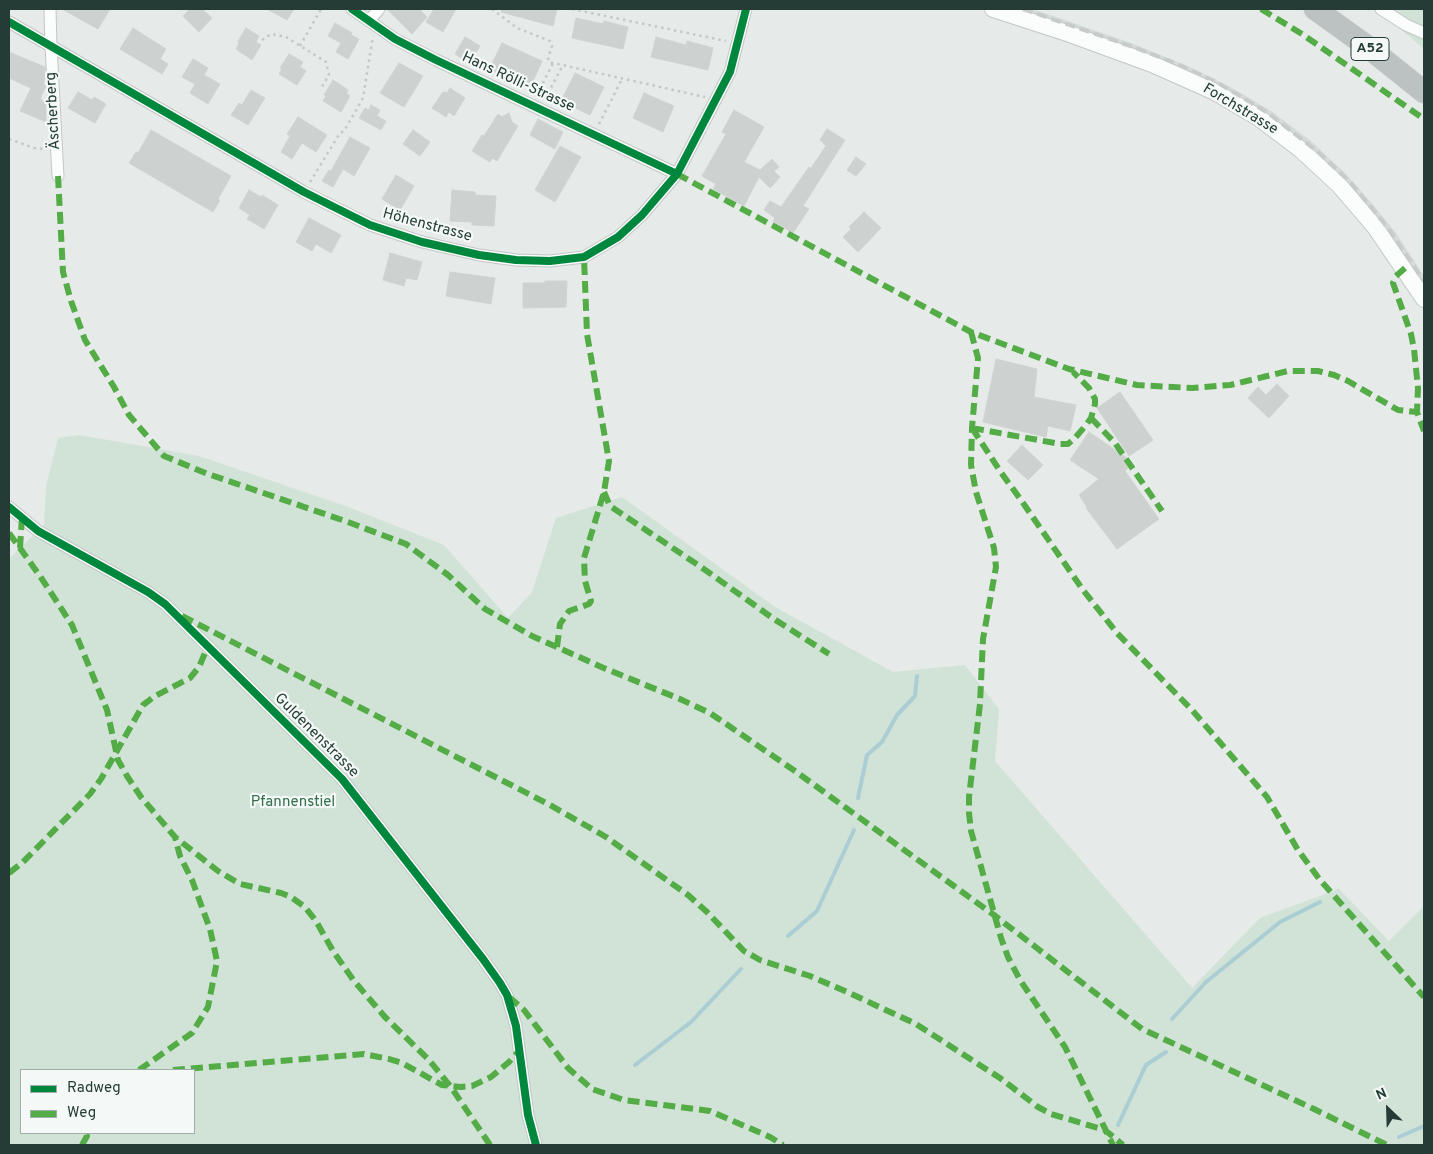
<!DOCTYPE html>
<meta charset="utf-8">
<style>
body{margin:0}
#map{position:relative;width:1433px;height:1154px;overflow:hidden;background:#e6eae8;font-family:Overpass,sans-serif}
canvas{display:block}
.frame{position:absolute;inset:0;border:10px solid #253c36;pointer-events:none}
.legend{position:absolute;left:20px;top:1069px;width:175px;height:65px;box-sizing:border-box;background:#f4f9f7;border:1px solid #a1adaa;margin:0;padding:6px 9px;list-style:none;font-size:15px;color:#253c36}
.legend li{display:flex;align-items:center;gap:10px;height:25px}
.legend b{width:25px;border:1px solid #a1adaa}
.north{position:absolute;left:1363px;top:1084px;width:50px;height:50px;-webkit-text-stroke:4px #f4f9f7;paint-order:stroke;rotate:336deg;font-size:14px;font-weight:700;line-height:20px;text-align:center;color:#253c36}
.north::after{content:'';display:block;margin:auto;width:18px;height:22px;background:#253c36;clip-path:polygon(50% 0,100% 100%,50% 72%,0 100%)}
</style>
<div id="map">
<canvas width="1433" height="1154"></canvas>
<div class="frame"></div>
<ul class="legend">
<li><b style="height:6px;background:#00873e"></b>Radweg</li>
<li><b style="height:6px;background:#53ac45"></b>Weg</li>
</ul>
<div class="north">N</div>
</div>
<script>
const ctx = document.querySelector('canvas').getContext('2d');
ctx.lineJoin = 'round';
function paint(path, color) { ctx.fillStyle = color; ctx.fill(path, 'evenodd'); }
const shape = rows => new Path2D(rows.map(r => 'M' + r).join(''));
function strokePath(path, color, width, dash) { ctx.strokeStyle = color; ctx.lineWidth = width; ctx.lineCap = dash ? 'butt' : 'round'; ctx.setLineDash(dash || []); ctx.stroke(path); }
function write(font, color, halo, rows, align = 'center') {
  ctx.font = font + ' Overpass,sans-serif'; ctx.lineWidth = 4.5; ctx.setLineDash([]); ctx.textBaseline = 'middle'; ctx.strokeStyle = halo; ctx.fillStyle = color; for (const [text, x, y, turn = 0] of rows) {
    ctx.save(); ctx.translate(x, y); ctx.rotate((+turn || 0) * Math.PI / 180); ctx.textAlign = isNaN(turn) ? turn : align; if (halo) ctx.strokeText(text, 0, 0); ctx.fillText(text, 0, 0); ctx.restore();
  }
}
paint(shape([
 [1010,9,1033,9,1131,43,1192,68,1236,90,1271,111,1311,141,1346,174,1375,207,1396,233,1424,276,1424,289,1284,129]
]), '#d4dbd8');
paint(shape([
 [1377,9,1424,9,1424,49],
 [79,435,199,456,348,507,444,545,508,618,532,592,556,518,622,497,775,607,893,672,965,665,999,709,995,761,1192,988,1260,918,1339,889,1389,941,1424,906,1424,1145,9,1145,9,559,44,525,46,486,58,438],
 [21,1070,194,1070,194,1133,21,1133]
]), '#d1e2d6');
strokePath(shape([
 [858,798,867,755,882,742,897,715,915,696,917,676],
 [788,936,817,911,854,830],
 [1172,1019,1206,982,1280,922,1320,902],
 [635,1065,691,1022,741,969],
 [1118,1125,1146,1065,1166,1052],
 [1399,1137,1424,1126]
]), '#abcdd4', 4);
const building = shape([
 [62,9,110,9,98,29,62,9],
 [190,9,202,9,212,18,199,32,183,16,190,9],
 [267,9,294,9,287,20,267,9],
 [387,9,419,9,427,17,412,34,387,9],
 [434,9,456,9,443,32,426,22,434,9],
 [502,9,557,9,553,26,501,12,502,9],
 [576,18,603,24,604,21,628,27,623,49,572,38,576,18],
 [335,23,352,33,351,35,359,39,348,59,336,52,341,43,328,36,335,23],
 [133,28,166,49,160,59,168,64,162,74,120,49,133,28],
 [246,28,259,36,256,42,261,45,252,60,236,49,239,43,238,41,246,28],
 [465,37,480,46,469,63,455,54,465,37],
 [656,37,686,45,687,41,713,48,708,70,651,57,656,37],
 [502,43,542,61,530,88,489,70,502,43],
 [9,52,45,67,45,79,43,84,46,86,40,99,46,102,46,122,20,111,31,88,9,78,9,52],
 [289,54,303,62,300,67,306,71,297,85,279,74,282,69,280,68,289,54],
 [193,59,208,68,204,75,220,84,208,104,190,93,195,84,182,77,193,59],
 [399,63,423,76,404,107,380,93,399,63],
 [575,73,604,87,590,115,561,101,575,73],
 [333,80,348,90,346,93,350,96,341,112,323,101,326,96,324,95,333,80],
 [450,88,465,98,454,116,449,112,446,117,432,108,443,92,447,93,450,88],
 [251,90,265,98,248,125,231,115,239,103,242,105,251,90],
 [78,92,92,100,94,97,106,104,95,123,68,108,78,92],
 [644,93,674,106,663,132,633,118,644,93],
 [371,105,380,110,377,116,386,121,381,130,359,118,365,108,369,110,371,105],
 [734,110,764,127,744,162,760,170,772,159,779,167,774,171,780,177,770,188,759,177,744,206,713,189,716,184,702,176,726,134,722,132,734,110],
 [509,113,512,122,518,126,497,161,492,158,490,162,472,151,482,135,484,136,498,114,502,117,509,113],
 [298,117,327,135,316,152,302,143,292,159,281,152,290,136,287,134,298,117],
 [538,119,563,132,555,149,530,135,538,119],
 [827,129,845,140,803,206,809,209,793,233,773,221,775,218,764,210,770,201,781,207,809,167,811,168,826,146,820,140,827,129],
 [151,130,231,176,218,199,220,200,213,212,129,163,136,152,138,153,151,130],
 [413,130,430,142,420,156,403,144,413,130],
 [350,137,370,148,354,176,343,169,333,187,322,181,329,170,331,171,350,137],
 [560,146,581,157,555,202,535,190,560,146],
 [856,157,866,164,856,176,847,170,856,157],
 [396,175,414,186,400,210,382,199,396,175],
 [249,190,261,197,262,195,278,205,264,229,247,219,250,215,239,208,249,190],
 [452,190,475,192,475,195,496,196,494,226,472,225,472,222,450,221,452,190],
 [864,212,881,228,858,252,843,237,851,229,849,227,864,212],
 [309,218,341,235,331,253,316,244,312,251,296,242,309,218],
 [390,253,422,262,417,280,406,278,404,286,383,280,390,253],
 [450,272,495,278,491,304,446,296,450,272],
 [545,281,567,281,566,307,523,308,523,283,545,283,545,281],
 [996,359,1037,369,1034,397,1076,405,1070,431,1048,426,1046,437,983,422,996,359],
 [1277,384,1289,396,1269,418,1248,398,1258,387,1266,395,1277,384],
 [1120,392,1153,440,1129,456,1097,408,1120,392],
 [1089,432,1127,458,1123,460,1128,468,1125,471,1159,519,1117,549,1086,508,1087,507,1079,495,1099,479,1070,460,1089,432],
 [1022,445,1043,465,1028,480,1007,461,1022,445]
]);
paint(building, '#cdd1d0');
strokePath(building, '#cfd3d1', 1);
const street = shape([
 [50,9,51,46,58,176],
 [352,9,395,39,436,60,677,174],
 [1381,9,1406,25,1424,33],
 [369,21,379,9],
 [9,22,304,192,370,225,422,242,479,255,516,260,550,261,584,257,618,237,642,215,677,174,730,72,746,9],
 [9,507,38,531,148,592,165,604,342,779,483,959,500,983,507,995,516,1026,528,1115,536,1145]
]);
const secondary = shape([
 [993,9,1070,34,1152,64,1215,92,1259,118,1300,149,1339,185,1375,227,1424,299]
]);
const highway = shape([
 [1315,9,1368,47,1424,92]
]);
strokePath(street, '#c3c7c5', 13);
strokePath(secondary, '#c2c8c5', 18);
strokePath(highway, '#c2c9c7', 23);
strokePath(shape([
 [492,9,517,28,550,41,552,46,548,58,549,62,705,97],
 [572,9,726,41],
 [262,40,271,34,286,37,326,62,329,75,320,90],
 [300,46,321,9],
 [537,95,553,63],
 [545,99,563,65],
 [599,124,622,79],
 [9,139,34,148,45,149],
 [310,182,340,133,344,131,363,98,373,36]
]), '#c2cac6', 2.5, [2.5, 4]);
strokePath(street, '#fbfcfc', 11);
strokePath(secondary, '#fbfcfc', 16);
strokePath(highway, '#bcc2c1', 21);
strokePath(shape([
 [1023,9,1136,48,1180,65,1218,83,1268,113,1318,152,1352,184,1388,228,1424,281]
]), '#c7cbca', 4, [10, 5]);
strokePath(shape([
 [1261,9,1302,34,1424,119],
 [677,174,971,332,1069,369,1137,385,1192,388,1230,385,1288,371,1318,371,1334,375,1348,381,1398,410,1417,412],
 [58,176,63,272,71,301,85,340,114,387,129,415,164,456,208,474,348,522,406,544,448,575,485,609,532,636,606,669,680,699,710,713,795,771,994,915,1142,1029,1314,1109,1387,1145],
 [1405,268,1396,276,1393,283,1411,334,1414,349,1418,388,1417,412,1424,431],
 [971,332,978,358,972,428,971,465,976,492,994,548,996,567,983,639,980,704,969,797,969,813,971,831,1001,938,1008,957,1020,980,1065,1047,1113,1145],
 [1091,418,1115,443,1162,511],
 [972,428,1000,471,1021,500,1083,590,1117,633,1192,710,1267,797,1298,850,1320,880,1424,997],
 [972,428,1060,444,1068,444,1075,438,1086,425,1091,418,1095,404,1095,399,1089,388,1073,372],
 [604,492,610,506,701,567,774,619,829,654],
 [9,533,40,576,72,625,107,710,118,760,127,776,141,797,175,837,218,871,240,884,281,893,291,897,305,907,316,921,333,951,354,981,385,1017,429,1060,451,1087,490,1145],
 [20,548,22,517],
 [182,616,550,805,606,837,688,895,707,912,744,951,760,960,810,976,845,991,916,1024,1000,1078,1038,1107,1051,1114,1105,1130,1123,1145],
 [557,647,560,624,569,611,589,604,591,601,585,581,584,558,604,492,609,461,587,334,584,257],
 [9,873,22,863,90,794,101,779,143,705,155,696,190,678,199,667,208,646],
 [509,997,524,1010,568,1068,592,1089,624,1100,710,1111,770,1137,783,1145],
 [139,1070,192,1033,208,1007,217,961,210,929,192,880,180,856,175,837],
 [173,1070,364,1054,389,1059,402,1063,442,1085,461,1087,472,1086,491,1077,509,1062,519,1051],
 [82,1145,87,1136,86,1133]
]), '#53ac45', 6, [12, 6]);
strokePath(shape([
 [352,9,395,39,436,60,677,174],
 [9,22,304,192,370,225,422,242,479,255,516,260,550,261,584,257,618,237,642,215,677,174,730,72,746,9],
 [9,507,38,531,148,592,165,604,342,779,483,959,500,983,507,995,516,1026,528,1115,536,1145]
]), '#00873e', 8);
for (const [x, y, w] of [
 [1370,49,38]
]) { const box = new Path2D(); box.roundRect(x - w / 2, y - 11.5, w, 23, 4); ctx.fillStyle = '#f4f9f7'; ctx.fill(box); strokePath(box, '#253c36', 1); }
write('bold 14px', '#253c36', null, [
 ["A52",1370,49]
]);
write('15px', '#253c36', '#f4f9f7', [
 ["Hans Rölli-Strasse",518,83,25],
 ["Forchstrasse",1240,110,31],
 ["Äscherberg",54,111,-93],
 ["Höhenstrasse",427,226,15],
 ["Guldenenstrasse",316,736,45]
]);
write('15px', '#336f4c', '#f4f9f7', [
 ["Pfannenstiel",293,803]
]);
</script>
